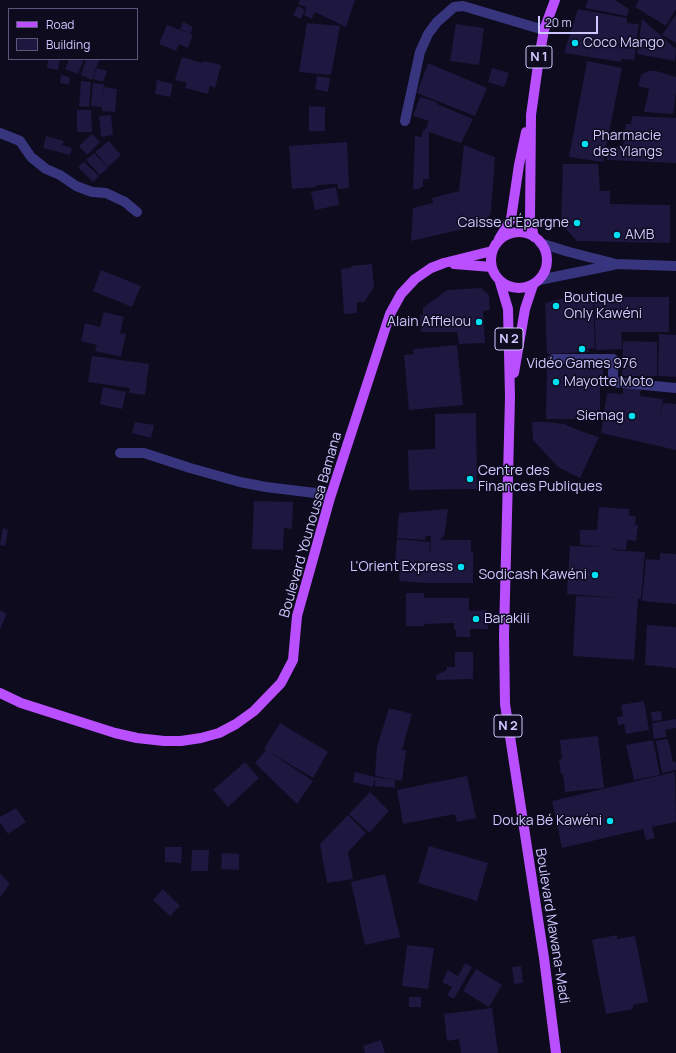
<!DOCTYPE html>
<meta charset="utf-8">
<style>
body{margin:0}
#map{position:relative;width:676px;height:1053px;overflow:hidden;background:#0e0b1e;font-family:Manrope,sans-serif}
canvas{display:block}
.legend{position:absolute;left:8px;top:8px;width:130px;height:52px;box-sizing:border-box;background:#0e0b1e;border:1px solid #5a5778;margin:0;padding:5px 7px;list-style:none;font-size:12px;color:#cdc8ff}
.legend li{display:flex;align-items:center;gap:8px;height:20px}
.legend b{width:20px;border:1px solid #5a5778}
.scale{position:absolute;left:538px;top:16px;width:60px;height:18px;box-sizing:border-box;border:2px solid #cdc8ff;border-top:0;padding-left:5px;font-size:12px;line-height:14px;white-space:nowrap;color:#cdc8ff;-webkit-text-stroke:3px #0e0b1e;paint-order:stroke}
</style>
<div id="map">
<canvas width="676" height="1053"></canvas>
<ul class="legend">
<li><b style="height:5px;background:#b94fff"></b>Road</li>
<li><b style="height:11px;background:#1e173f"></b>Building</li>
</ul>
<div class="scale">20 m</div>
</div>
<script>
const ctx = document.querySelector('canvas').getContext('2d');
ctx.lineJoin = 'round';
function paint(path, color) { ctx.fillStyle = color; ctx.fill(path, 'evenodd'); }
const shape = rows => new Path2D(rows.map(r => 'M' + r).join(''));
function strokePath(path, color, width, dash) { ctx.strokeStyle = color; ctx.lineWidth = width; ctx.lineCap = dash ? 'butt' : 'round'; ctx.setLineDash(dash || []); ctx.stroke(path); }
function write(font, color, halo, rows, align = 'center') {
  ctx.font = font + ' Manrope,sans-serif'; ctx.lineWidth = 3; ctx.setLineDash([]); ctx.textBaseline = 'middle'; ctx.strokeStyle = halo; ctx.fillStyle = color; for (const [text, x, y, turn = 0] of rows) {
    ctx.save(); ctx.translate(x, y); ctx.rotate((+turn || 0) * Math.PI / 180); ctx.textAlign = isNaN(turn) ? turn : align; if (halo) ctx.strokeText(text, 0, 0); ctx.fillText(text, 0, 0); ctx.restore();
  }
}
paint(shape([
 [300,0,355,0,346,27,315,12,312,19,304,15,307,8,298,4],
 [588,0,615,0,629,9,627,16,585,8],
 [639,0,676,0,676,9,666,26,635,7],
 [298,6,305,10,301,19,293,15],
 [578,9,627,18,627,23,639,24,634,60,622,59,621,62,564,53],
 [676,14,676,43,662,35],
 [642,19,676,49,675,61,637,54],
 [183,22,193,27,190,34,180,29],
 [307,23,340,26,331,75,299,72],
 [456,24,484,28,479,65,450,61],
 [167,25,193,35,188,48,179,44,176,51,159,44],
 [182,57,203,63,203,61,221,65,215,88,210,86,208,94,185,88,187,83,175,80],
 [48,59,60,59,58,70,47,68],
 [69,59,84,59,78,74,65,69],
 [86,59,99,60,92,80,81,75],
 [587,61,622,68,603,162,569,157],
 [428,63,487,88,475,116,417,93],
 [97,68,107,71,103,82,93,79],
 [492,68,509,73,504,87,488,82],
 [648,71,656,71,676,77,676,92,673,114,644,112,649,89,638,86,641,75],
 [61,75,70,77,69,85,60,83],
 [317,76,330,78,328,92,315,89],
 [157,80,173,84,170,97,155,94],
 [81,81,91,82,89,107,79,106],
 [93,83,104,84,103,98,104,87,117,89,115,112,102,111,102,107,91,106],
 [420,97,437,102,437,104,473,119,461,143,429,132,429,179,423,179,423,186,419,189,413,189,415,136,422,137,423,130,425,130,429,121,413,116],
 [309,106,325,107,325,131,309,131],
 [77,110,91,110,92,132,77,132],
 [111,115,113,135,101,137,99,116],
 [632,116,676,118,676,163,607,160,608,147,623,147,626,124,631,124],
 [92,134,100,142,87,155,79,146],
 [46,136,64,141,62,145,72,148,70,155,43,148],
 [109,141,121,155,108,167,95,152],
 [347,142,349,188,338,189,337,184,317,185,316,187,292,189,289,146],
 [464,145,495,157,491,211,490,215,484,221,472,227,411,241,413,208,433,203,432,198,459,191],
 [94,153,108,168,100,175,86,160],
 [84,162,99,176,93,182,78,167],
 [563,164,598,164,600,191,610,191,610,204,670,205,670,243,577,241,561,224],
 [336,187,339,205,315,210,311,192],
 [372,264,374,287,364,302,357,302,357,313,344,314,341,269,351,268,351,266],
 [101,270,141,286,132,307,93,291],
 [481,288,489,295,490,310,483,311,485,343,459,344,457,332,421,332,420,315,423,315,423,308,447,290],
 [591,291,597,291,597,298,593,299,595,348,588,349,589,352,547,354,545,303],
 [621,297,669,297,669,332,621,332],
 [620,298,622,349,596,350,594,299],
 [104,312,124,317,120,333,126,334,121,357,95,351,97,345,81,341,85,323,100,327],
 [659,334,676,335,676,377,658,376],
 [623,341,657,342,657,376,622,376],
 [457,345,463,405,409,410,404,355,414,354,413,349],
 [92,356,149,364,145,395,129,393,130,388,88,382],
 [547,366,598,366,598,368,603,368,603,383,600,383,600,419,546,419],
 [103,387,126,392,122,409,100,404],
 [623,387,641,389,640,396,663,399,660,418,663,403,676,404,676,450,601,433,607,393,623,394],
 [476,413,477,489,409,490,408,450,435,449,435,414],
 [135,422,154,425,151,438,132,433],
 [532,422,546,422,564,424,580,431,599,437,580,478,558,467,533,440],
 [254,501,293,502,292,529,284,528,283,550,252,549],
 [599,507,629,509,629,515,636,517,635,525,638,525,636,541,627,540,626,550,614,549,613,547,613,550,645,552,641,599,638,599,634,660,573,656,576,596,618,598,567,594,570,546,602,547,580,545,580,530,597,530],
 [448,509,444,537,441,537,441,540,471,540,471,552,473,552,473,583,426,583,399,581,400,563,395,563,397,539,430,542,429,553,430,552,431,536,425,536,425,540,397,538,399,513],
 [3,528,8,530,5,546,0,545],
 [660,553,676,554,676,604,642,601,646,559,660,560],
 [406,593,424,593,424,598,469,598,469,611,487,610,488,629,470,629,470,637,456,637,456,630,454,630,454,623,424,624,424,626,406,626],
 [0,610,7,614,0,629],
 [647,625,676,627,676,668,645,665],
 [455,652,473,652,473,679,436,680,436,675,447,670,447,667,455,667],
 [644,701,649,730,626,734,624,724,618,725,617,717,623,716,621,705],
 [389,708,412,714,402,750,406,750,402,781,376,776,375,774,377,747],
 [661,711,662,720,652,721,651,712],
 [676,719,676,728,665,730,666,737,654,739,652,723],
 [280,723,328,752,313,778,264,749],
 [598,736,604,788,565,792,563,774,561,775,559,759,562,759,560,740],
 [668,739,673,762,676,762,676,770,662,773,656,741],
 [653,740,660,775,634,780,626,745],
 [266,750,313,781,297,804,255,763],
 [245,762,259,778,228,807,213,790],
 [355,772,375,777,373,787,353,782],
 [675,772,676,822,652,827,655,838,646,840,643,829,562,848,552,801],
 [467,776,476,818,457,822,455,814,403,824,397,790],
 [375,777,395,780,395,788,375,786],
 [370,792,389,811,369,833,349,814],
 [16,808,26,822,8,834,0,823,0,817],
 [348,815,366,833,348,852,353,879,327,883,320,844],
 [429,846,488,863,477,901,418,883],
 [165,847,182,847,181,863,165,862],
 [192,850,209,850,208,871,191,871],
 [222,853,239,854,239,870,221,869],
 [0,873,10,884,0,897],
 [385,874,400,937,365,945,351,882],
 [163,889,180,906,170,916,153,900],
 [617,935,617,939,635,936,648,1002,633,1005,633,1009,606,1014,592,940],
 [407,945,434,948,428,989,402,986],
 [465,963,472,967,454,999,447,995,452,987,442,982,448,970,458,976],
 [521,966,523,983,514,984,512,967],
 [476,969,502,985,489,1007,463,991],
 [409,997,421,997,421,1007,409,1007],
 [492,1008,498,1053,461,1053,459,1039,447,1041,444,1014],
 [381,1040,385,1053,365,1053,363,1046]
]), '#1e173f');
strokePath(shape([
 [405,121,420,52,428,34,437,22,454,7,463,6,544,30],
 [0,133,20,141,31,157,46,169,60,175,76,186,92,192,106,193,125,202,137,212],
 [540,243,569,252,616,264,676,266],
 [539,280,613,265],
 [553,359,613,359,613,382,676,388],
 [120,453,144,453,190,468,240,482,266,487,315,493,330,498]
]), '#37357e', 10);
strokePath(shape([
 '491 260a28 28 0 1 1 56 0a28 28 0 1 1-56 0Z',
 [534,237,530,219,531,115,539,58,544,30,555,0],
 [499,239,511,219,519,165,526,132],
 [454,264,492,267],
 [500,282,508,309,510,397,504,634,505,704,544,958,556,1053],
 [514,373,525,309,533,285],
 [0,693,21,703,115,733,137,738,164,741,181,741,201,738,219,733,236,724,254,711,281,683,293,660,297,616,330,498,390,314,401,294,415,279,431,268,444,263,492,251]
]), '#b94fff', 10);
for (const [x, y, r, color] of [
 [575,43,4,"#00e0f3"],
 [585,144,4,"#00e0f3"],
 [577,223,4,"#00e0f3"],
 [617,235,4,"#00e0f3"],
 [556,306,4,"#00e0f3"],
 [479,322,4,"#00e0f3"],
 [582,349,4,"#00e0f3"],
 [556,382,4,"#00e0f3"],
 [632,416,4,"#00e0f3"],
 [470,479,4,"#00e0f3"],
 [461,567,4,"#00e0f3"],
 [595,575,4,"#00e0f3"],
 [476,619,4,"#00e0f3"],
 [610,821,4,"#00e0f3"]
]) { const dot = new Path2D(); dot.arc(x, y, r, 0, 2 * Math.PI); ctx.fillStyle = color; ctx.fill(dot); strokePath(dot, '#0e0b1e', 1.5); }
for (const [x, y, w] of [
 [539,57,26],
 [509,339,28],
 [508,726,28]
]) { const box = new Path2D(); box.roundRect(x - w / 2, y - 11, w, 22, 3); ctx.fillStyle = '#0e0b1e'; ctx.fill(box); strokePath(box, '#cdc8ff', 1); }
write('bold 13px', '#cdc8ff', null, [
 ["N 1",539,57],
 ["N 2",509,339],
 ["N 2",508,726]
]);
write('14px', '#cdc8ff', '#0e0b1e', [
 ["Coco Mango",583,43],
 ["Pharmacie",593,136],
 ["des Ylangs",593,152],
 ["Caisse d'Épargne",569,223,"right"],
 ["AMB",625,235],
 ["Boutique",564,298],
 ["Only Kawéni",564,314],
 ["Alain Afflelou",471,322,"right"],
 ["Vidéo Games 976",582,364,"center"],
 ["Mayotte Moto",564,382],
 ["Siemag",624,416,"right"],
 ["Centre des",478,471],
 ["Finances Publiques",478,487],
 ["L'Orient Express",453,567,"right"],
 ["Sodicash Kawéni",587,575,"right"],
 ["Barakili",484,619],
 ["Douka Bé Kawéni",602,821,"right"]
], 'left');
write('14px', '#cdc8ff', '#0e0b1e', [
 ["Boulevard Younoussa Bamana",311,525,-74],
 ["Boulevard Mawana-Madi",552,926,81]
]);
</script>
